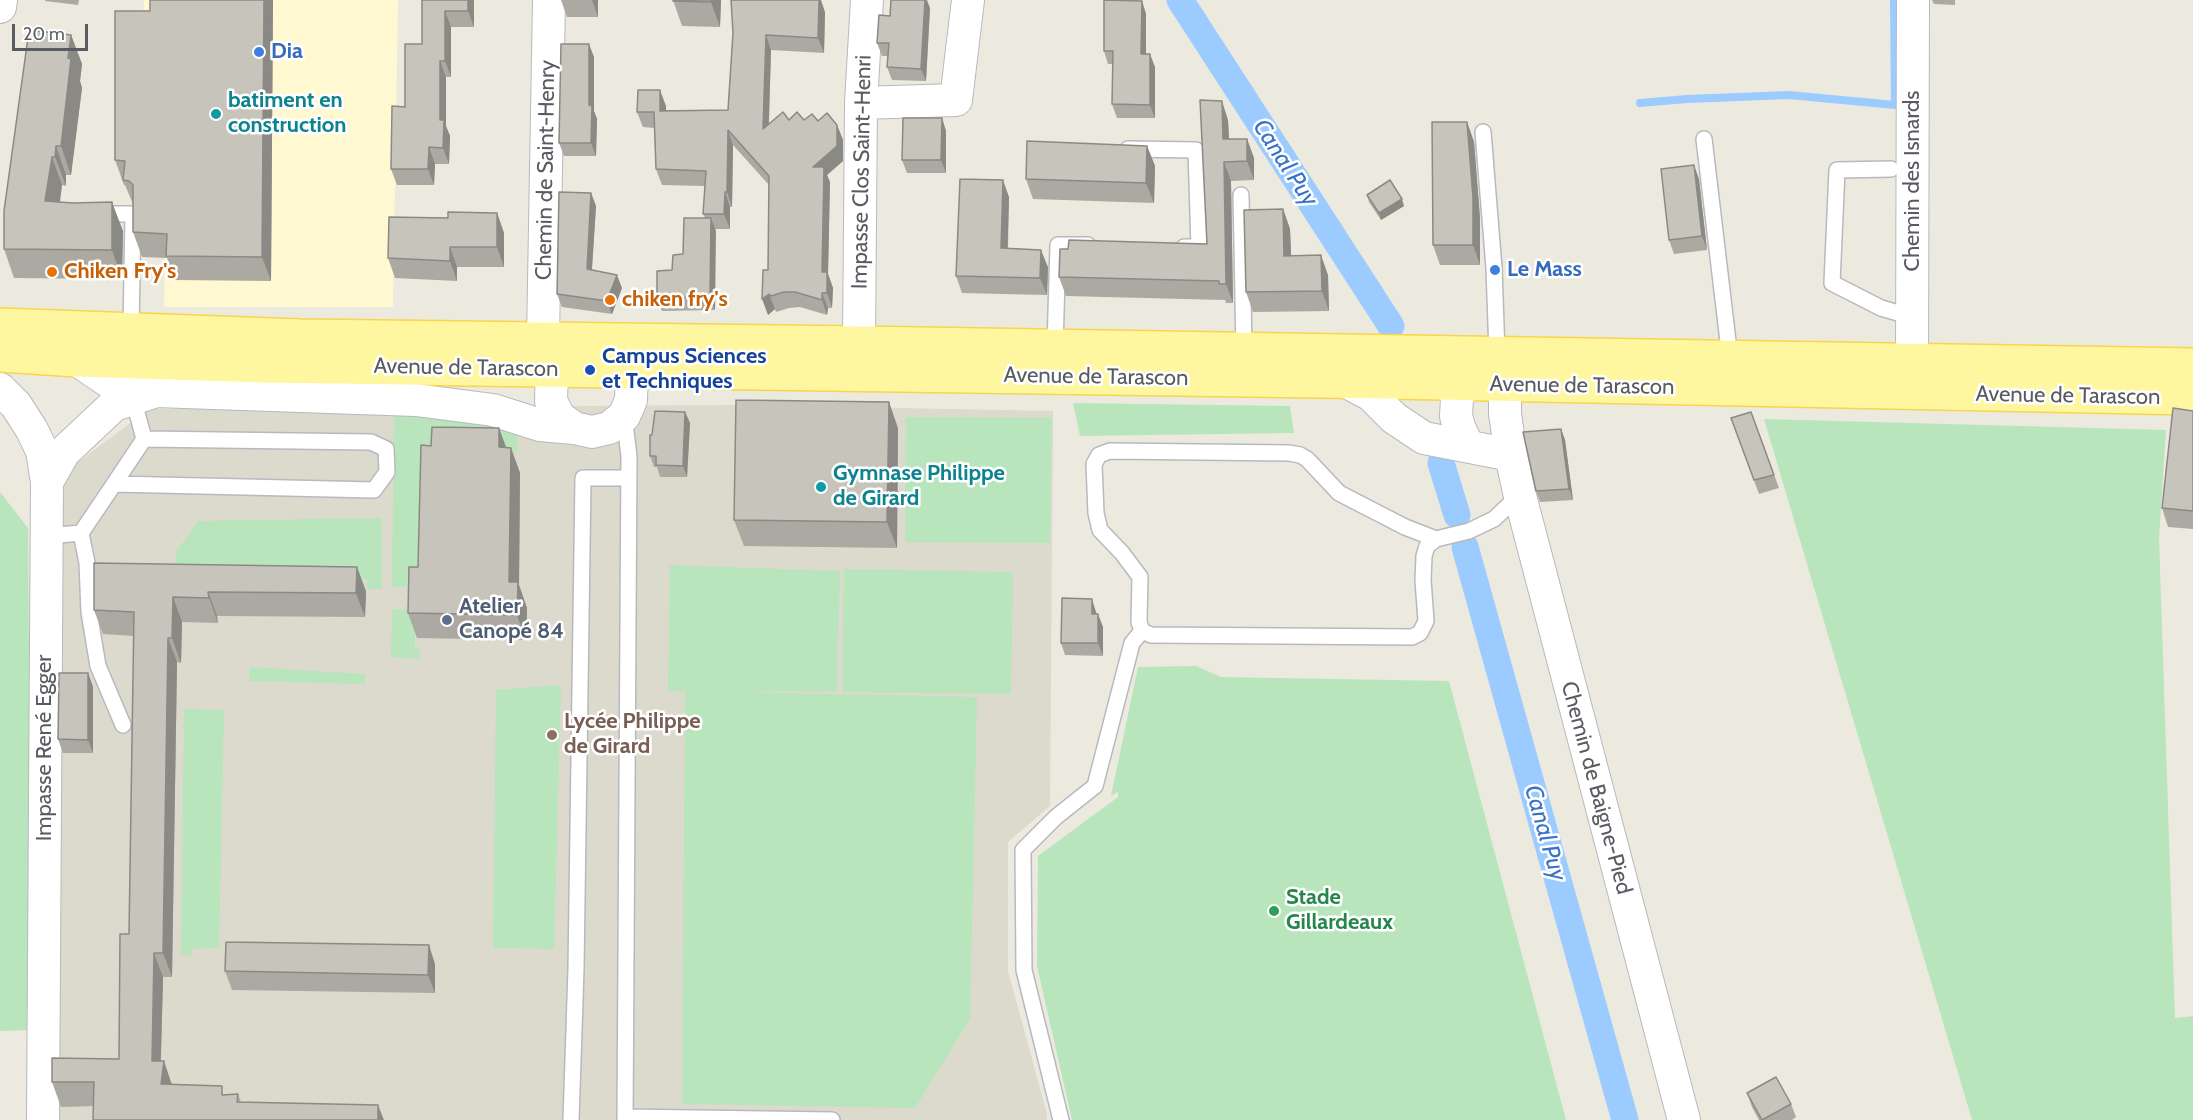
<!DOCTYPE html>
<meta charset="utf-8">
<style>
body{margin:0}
#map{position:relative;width:2193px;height:1120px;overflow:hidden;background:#eceade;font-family:Cabin,sans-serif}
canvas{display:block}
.scale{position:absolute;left:12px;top:24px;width:76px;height:27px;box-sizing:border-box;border:3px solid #585b61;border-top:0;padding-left:8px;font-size:18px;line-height:21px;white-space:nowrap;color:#585b61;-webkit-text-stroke:4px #fff;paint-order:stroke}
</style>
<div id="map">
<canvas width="2193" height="1120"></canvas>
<div class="scale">20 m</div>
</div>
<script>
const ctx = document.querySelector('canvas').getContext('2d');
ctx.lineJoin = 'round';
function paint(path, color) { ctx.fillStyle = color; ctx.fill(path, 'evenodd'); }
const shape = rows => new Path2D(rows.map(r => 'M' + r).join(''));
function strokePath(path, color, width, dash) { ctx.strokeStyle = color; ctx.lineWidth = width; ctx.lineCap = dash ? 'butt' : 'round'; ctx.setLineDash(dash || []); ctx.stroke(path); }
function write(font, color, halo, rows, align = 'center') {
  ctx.font = font + ' Cabin,sans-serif'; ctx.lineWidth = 5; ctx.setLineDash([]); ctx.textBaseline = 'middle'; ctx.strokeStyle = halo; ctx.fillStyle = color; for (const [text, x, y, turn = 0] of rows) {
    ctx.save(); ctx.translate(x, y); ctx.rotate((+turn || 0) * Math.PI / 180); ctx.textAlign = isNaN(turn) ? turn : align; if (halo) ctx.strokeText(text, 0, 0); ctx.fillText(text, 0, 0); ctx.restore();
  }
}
paint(shape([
 [144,0,398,0,393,307,164,307,166,186,143,35]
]), '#fff8d0');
paint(shape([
 [739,405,1053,411,1050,806,1008,842,1008,971,1047,1114,1047,1120,50,1120,57,478,149,409]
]), '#dcd9cd');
paint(shape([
 [1073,403,1290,406,1294,433,1080,436],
 [394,415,449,418,517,432,517,452,421,456,420,586,392,587],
 [906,417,1052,418,1050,543,905,542],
 [1764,419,2166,430,2159,538,2175,1018,2193,1016,2193,1120,1972,1120],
 [0,492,28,528,32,1030,0,1031],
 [379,518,382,520,382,589,367,589,367,579,174,574,176,552,198,521],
 [670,565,840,571,837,691,730,692,977,697,970,1019,915,1108,682,1104,685,691,668,691],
 [844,569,1013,572,1011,694,842,692],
 [392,609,415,610,415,648,420,648,419,659,391,657],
 [1196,666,1221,677,1449,681,1566,1120,1072,1120,1037,966,1038,856,1118,797,1118,792,1111,796,1138,667],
 [250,667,365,674,365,684,249,681],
 [561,685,554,949,493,948,496,690],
 [184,709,224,710,219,948,191,949,191,956,181,955]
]), '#b9e5bc');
strokePath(shape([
 [1640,103,1687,99,1789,95,1895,105,1894,0]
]), '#9bcbff', 8);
strokePath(shape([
 [1180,0,1391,326],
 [1441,463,1457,515],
 [1465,547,1625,1120]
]), '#9bcbff', 27);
const service = shape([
 [1483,132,1494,268,1497,354],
 [1704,139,1730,358],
 [1128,149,1196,150,1199,247,1184,247],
 [1891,169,1837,170,1832,283,1881,308,1912,317],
 [1241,195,1244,350],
 [96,214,133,214,131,330],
 [1055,346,1058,245,1088,245],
 [624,416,629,456,625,1120],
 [114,484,144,439],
 [81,533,87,563,89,612,98,666,123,725],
 [47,536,81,533,114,484,374,490,387,472,386,449,371,442,144,439,133,398],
 [1436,539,1405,527,1339,493,1307,459,1300,455,1289,453,1110,451,1099,455,1094,464,1096,513,1100,530,1122,553,1140,577,1139,622,1142,631,1151,635,1412,637,1420,633,1426,621,1423,580,1424,556,1427,546,1436,539,1469,531,1494,519,1512,502,1519,493],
 [625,1117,832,1120],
 [571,1120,576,969,583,478,628,478],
 [1061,1120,1024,970,1023,850,1056,817,1095,786,1132,643,1142,631]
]);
const minor = shape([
 [0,7,1,0],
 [861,103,956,100,968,0],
 [543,339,549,0],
 [859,343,861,103,867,0],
 [77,360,108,381,122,385,155,391],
 [1912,361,1913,0],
 [1487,365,1505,385,1505,414,1511,455,1519,492,1684,1120],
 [552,369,551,401,559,417,574,428,592,432,609,428,624,416,631,400,632,370],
 [1345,381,1371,395,1394,418,1424,438,1511,455],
 [0,389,16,405,32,430,42,451,47,482,43,1120],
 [1468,446,1459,427,1456,416,1457,399,1470,367,1477,363],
 [47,482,64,452,114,405,156,391,416,400,493,410,540,425,574,428]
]);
const primary = shape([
 [0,325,300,336,859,343,2193,365],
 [0,355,77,360,265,366,1391,382,2193,398]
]);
strokePath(service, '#b7b9bf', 18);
strokePath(minor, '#b7b9bf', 34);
strokePath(primary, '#f7d54c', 36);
strokePath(service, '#fff', 15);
strokePath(minor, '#fff', 32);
strokePath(primary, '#fff7a0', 33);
paint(shape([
 [45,0,79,0,78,5,45,1],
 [273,0,271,281,175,280,167,258,142,257,133,232,133,204,125,185,124,185,115,160,150,11],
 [422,0,474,0,474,27,451,27,451,77,446,77,446,126,450,136,449,164,435,164,434,185,397,185,391,169,405,107,422,44],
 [561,0,598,0,598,17,567,17],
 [673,0,721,0,720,27,682,26],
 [1932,0,1955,0,1955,5,1934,4],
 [1142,1,1146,14,1146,54,1155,67,1155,118,1117,118,1112,104,1113,64,1108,64,1104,51],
 [930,8,926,81,892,80,887,67,888,56,882,56,877,43,890,16],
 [825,12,824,53,771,50,769,124,789,120,818,121,837,125,843,140,843,161,827,175,830,182,828,274,833,288,832,308,828,308,827,315,800,307,789,308,776,312,775,309,768,315,769,185,733,145,732,207,730,207,730,229,715,229,715,310,662,311,657,298,672,270,683,254,705,218,703,214,705,186,662,185,656,169,654,128,643,127,637,112,666,106,666,110,728,110,733,33],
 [71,35,82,64,80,81,82,88,71,175,66,175,66,186,62,185,60,202,123,231,122,279,14,278,4,249],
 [594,57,594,111,597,119,596,156,564,156,559,143],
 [942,118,946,131,946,173,907,173,902,160],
 [1228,120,1229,139,1247,139,1254,158,1254,180,1231,181,1233,303,1226,303,1225,300,1066,296,1059,277,1068,249,1207,244],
 [1467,122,1474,142,1480,218,1480,265,1440,265,1433,245],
 [1147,146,1155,166,1154,203,1033,199,1026,179],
 [1699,179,1707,250,1674,254,1669,240],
 [591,193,596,206,592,270,622,288,612,314,562,307,557,294],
 [1367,195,1404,206,1381,220,1369,202],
 [1009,197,1008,249,1048,267,1047,295,962,293,956,276],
 [1283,209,1290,229,1291,256,1328,275,1329,311,1253,312,1246,292],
 [497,213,504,233,504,267,457,267,457,281,395,278,388,258],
 [2193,411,2193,529,2168,527,2162,508],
 [685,412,690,423,687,477,660,477,657,467,654,467,650,456,652,435],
 [1751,412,1779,488,1759,494,1731,418],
 [499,428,506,447,511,448,520,473,519,585,527,608,526,640,417,638,408,613,418,567,431,446],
 [898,428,897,548,744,546,734,520],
 [1561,429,1565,440,1573,500,1540,502,1536,491],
 [94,563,366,591,365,617,217,616,218,623,182,622,181,663,177,662,172,977,163,977,161,1061,172,1085,225,1095,238,1094,241,1102,61,1107,52,1082,119,1059,129,934,134,636,103,634,94,610],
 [1096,612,1103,627,1103,656,1065,655,1061,643],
 [88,673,93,687,93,753,63,753,58,739],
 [435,964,435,993,232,990,225,971],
 [1747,1093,1791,1104,1796,1117,1792,1120,1759,1120,1752,1107]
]), '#aba9a2');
paint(shape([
 [264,0,273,0,271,281,262,257],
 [468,0,474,0,474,27,468,11],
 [592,0,598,0,598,17],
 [711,0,721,0,720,27,711,2],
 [819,0,821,0,825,12,824,53,818,38],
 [925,0,927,0,930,8,926,81,921,69],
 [1142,1,1146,14,1146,67,1141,54],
 [445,11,451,27,451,77,445,61],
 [71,35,82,64,80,81,82,88,71,175,61,146],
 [766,35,771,50,768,144,763,129],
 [589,44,594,57,594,111,597,119,596,156,591,143,589,105],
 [1150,54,1155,67,1155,118,1150,105],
 [440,61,446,77,446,126,450,136,449,164,443,148,440,120],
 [660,90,666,106,666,126,660,111],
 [1222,101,1228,120,1230,158,1223,139],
 [942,118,946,131,946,173,941,160],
 [1467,122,1474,142,1480,218,1480,265,1473,245],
 [837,125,843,140,843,161,827,175,830,182,828,274,833,288,832,308,827,293,822,272,813,167],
 [728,130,733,145,732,207,727,192],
 [1247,139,1254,158,1254,180,1247,161],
 [56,146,66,175,66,186,55,157],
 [1147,146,1155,166,1154,203,1146,183],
 [429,147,435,164,434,185,428,169],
 [52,157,62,185,56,229,45,201],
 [1224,162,1231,181,1233,303,1226,284],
 [1694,165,1699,179,1707,250,1702,236],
 [1003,180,1009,197,1007,266,1001,248],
 [725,192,730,207,730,229,724,214],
 [591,193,596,206,591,282,587,269],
 [1402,199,1404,206,1381,220,1379,213],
 [112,202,123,231,122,279,112,250],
 [1283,209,1290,229,1292,276,1284,256],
 [497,213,504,233,504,267,497,247],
 [711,218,716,231,715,310,710,297],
 [450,247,457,267,457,281,450,261],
 [1041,250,1048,267,1047,295,1040,278],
 [1321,255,1328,275,1329,311,1322,291],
 [617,275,622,288,612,314,607,301],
 [822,293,828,308,827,315,822,300],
 [769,294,775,309,768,315,762,299],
 [889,402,898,428,897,548,887,522],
 [685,412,690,423,687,477,683,466],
 [499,428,508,453,499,447],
 [1561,429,1565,440,1573,500,1569,489],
 [511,448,520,473,519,585,527,608,526,640,517,615,509,582],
 [357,567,366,591,365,617,356,593],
 [208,592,217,616,218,623,209,598],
 [173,597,182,622,181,663,172,638],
 [1092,599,1096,612,1097,627,1092,614],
 [1098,614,1103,627,1103,656,1098,643],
 [168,638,177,662,172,977,163,953],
 [88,673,93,687,93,753,88,740],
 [429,945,435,964,435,993,428,975],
 [154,953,163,977,160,1085,152,1061],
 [164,1061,172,1085,161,1084],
 [378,1105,384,1120,378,1120]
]), '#8b8984');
const building = shape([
 [150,0,264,0,262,257,166,256,167,234,133,232,133,185,129,181,123,180,125,161,115,160,115,11,150,11,150,0],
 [422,0,468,0,468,11,445,11,445,61,440,61,440,120,444,120,443,148,429,147,428,169,391,169,392,106,405,107,405,44,422,44,422,0],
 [673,0,711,0,711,2,673,1,673,0],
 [731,0,819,0,818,38,766,35,763,129,783,112,789,120,797,112,804,120,812,114,818,121,827,113,837,125,837,146,813,167,824,167,822,272,827,272,827,293,822,293,822,300,795,292,784,292,771,296,769,294,762,299,763,270,768,270,769,176,728,130,727,192,725,192,724,214,703,214,706,171,656,169,654,112,637,112,638,90,660,90,660,111,728,110,733,33,731,0],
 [891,0,925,0,921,69,887,67,889,43,877,43,879,15,890,16,891,0],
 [1104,0,1142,1,1141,54,1150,54,1150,105,1112,104,1113,51,1104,51,1104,0],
 [29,30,71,35,68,58,71,59,61,146,56,146,55,157,52,157,45,201,73,203,112,202,112,250,4,249,4,211,29,30],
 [561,44,589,44,589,105,592,106,591,143,559,143,561,44],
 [1200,100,1222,101,1223,139,1247,139,1247,161,1224,162,1226,284,1219,284,1219,281,1059,277,1060,249,1068,249,1069,240,1207,244,1200,100],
 [903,118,942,118,941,160,902,160,903,118],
 [1432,122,1467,122,1473,198,1473,245,1433,245,1432,122],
 [1027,141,1147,146,1146,183,1026,179,1027,141],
 [1694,165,1702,236,1669,240,1661,169,1694,165],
 [960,179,1003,180,1001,248,1041,250,1040,278,956,276,960,179],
 [1390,180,1402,199,1379,213,1367,195,1390,180],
 [559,192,591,193,587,269,617,275,607,301,557,294,559,192],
 [1283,209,1284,256,1321,255,1322,291,1246,292,1244,210,1283,209],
 [448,212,497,213,497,247,450,247,450,261,388,258,389,217,448,218,448,212],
 [684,218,711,218,710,297,657,298,657,271,672,270,673,255,683,254,684,218],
 [736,400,889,402,887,522,734,520,736,400],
 [2173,408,2193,411,2193,511,2162,508,2173,408],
 [655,411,685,412,683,466,656,465,656,456,650,456,650,435,652,435,655,411],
 [1751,412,1774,475,1754,480,1731,418,1751,412],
 [432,427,499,428,499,447,511,448,509,582,518,582,517,615,408,613,409,567,418,567,421,445,431,446,432,427],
 [1561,429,1569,489,1536,491,1523,432,1561,429],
 [94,563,357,567,356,593,208,592,209,598,173,597,172,638,168,638,163,953,154,953,152,1061,164,1061,161,1084,222,1086,222,1095,238,1094,237,1102,378,1105,378,1120,93,1120,94,1082,52,1082,52,1058,119,1059,120,934,129,934,134,612,94,610,94,563],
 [1062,598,1092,599,1092,614,1098,614,1098,643,1061,643,1062,598],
 [59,673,88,673,88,740,58,739,59,673],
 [226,942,429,945,428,975,225,971,226,942],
 [1776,1077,1791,1104,1762,1120,1747,1093,1776,1077]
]);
paint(building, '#c7c4bc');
strokePath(building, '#8b8984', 1.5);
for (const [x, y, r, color] of [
 [259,52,6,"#3f7fe0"],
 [216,114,6,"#0f9aa8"],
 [1495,270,6,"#3f7fe0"],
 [52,272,6,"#e8710a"],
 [610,300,6,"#e8710a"],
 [590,370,6,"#1a4fb4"],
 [821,487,6,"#0f9aa8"],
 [447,620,6,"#5c6f8a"],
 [552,735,6,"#8d6e63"],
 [1274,911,6,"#2e9e5b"]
]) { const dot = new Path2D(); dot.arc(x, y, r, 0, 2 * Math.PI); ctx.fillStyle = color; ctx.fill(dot); strokePath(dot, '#fff', 2); }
write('bold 22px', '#366cbe', '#fff', [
 ["Dia",271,52],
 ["Le Mass",1507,270]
], 'left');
write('bold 22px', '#0d838f', '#fff', [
 ["batiment en",228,101],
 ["construction",228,126],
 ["Gymnase Philippe",833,474],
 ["de Girard",833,499]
], 'left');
write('22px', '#585b61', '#fff', [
 ["Chemin de Saint-Henry",546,170,-89],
 ["Impasse Clos Saint-Henri",862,172,-89],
 ["Chemin des Isnards",1913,181,-90],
 ["Avenue de Tarascon",466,368,1],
 ["Avenue de Tarascon",1096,377,1],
 ["Avenue de Tarascon",1582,386,1],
 ["Avenue de Tarascon",2068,396,1],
 ["Impasse René Egger",45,748,-90],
 ["Chemin de Baigne-Pied",1596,788,75]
]);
write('bold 22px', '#c56008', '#fff', [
 ["Chiken Fry's",64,272],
 ["chiken fry's",622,300]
], 'left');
write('bold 22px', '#164399', '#fff', [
 ["Campus Sciences",602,357],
 ["et Techniques",602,382]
], 'left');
write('bold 22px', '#4e5e75', '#fff', [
 ["Atelier",459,607],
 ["Canopé 84",459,632]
], 'left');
write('bold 22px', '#785e54', '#fff', [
 ["Lycée Philippe",564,722],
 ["de Girard",564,747]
], 'left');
write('bold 22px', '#27864d', '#fff', [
 ["Stade",1286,898],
 ["Gillardeaux",1286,923]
], 'left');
write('italic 24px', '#3973c7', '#fff', [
 ["Canal Puy",1285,163,57],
 ["Canal Puy",1545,833,74]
]);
</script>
